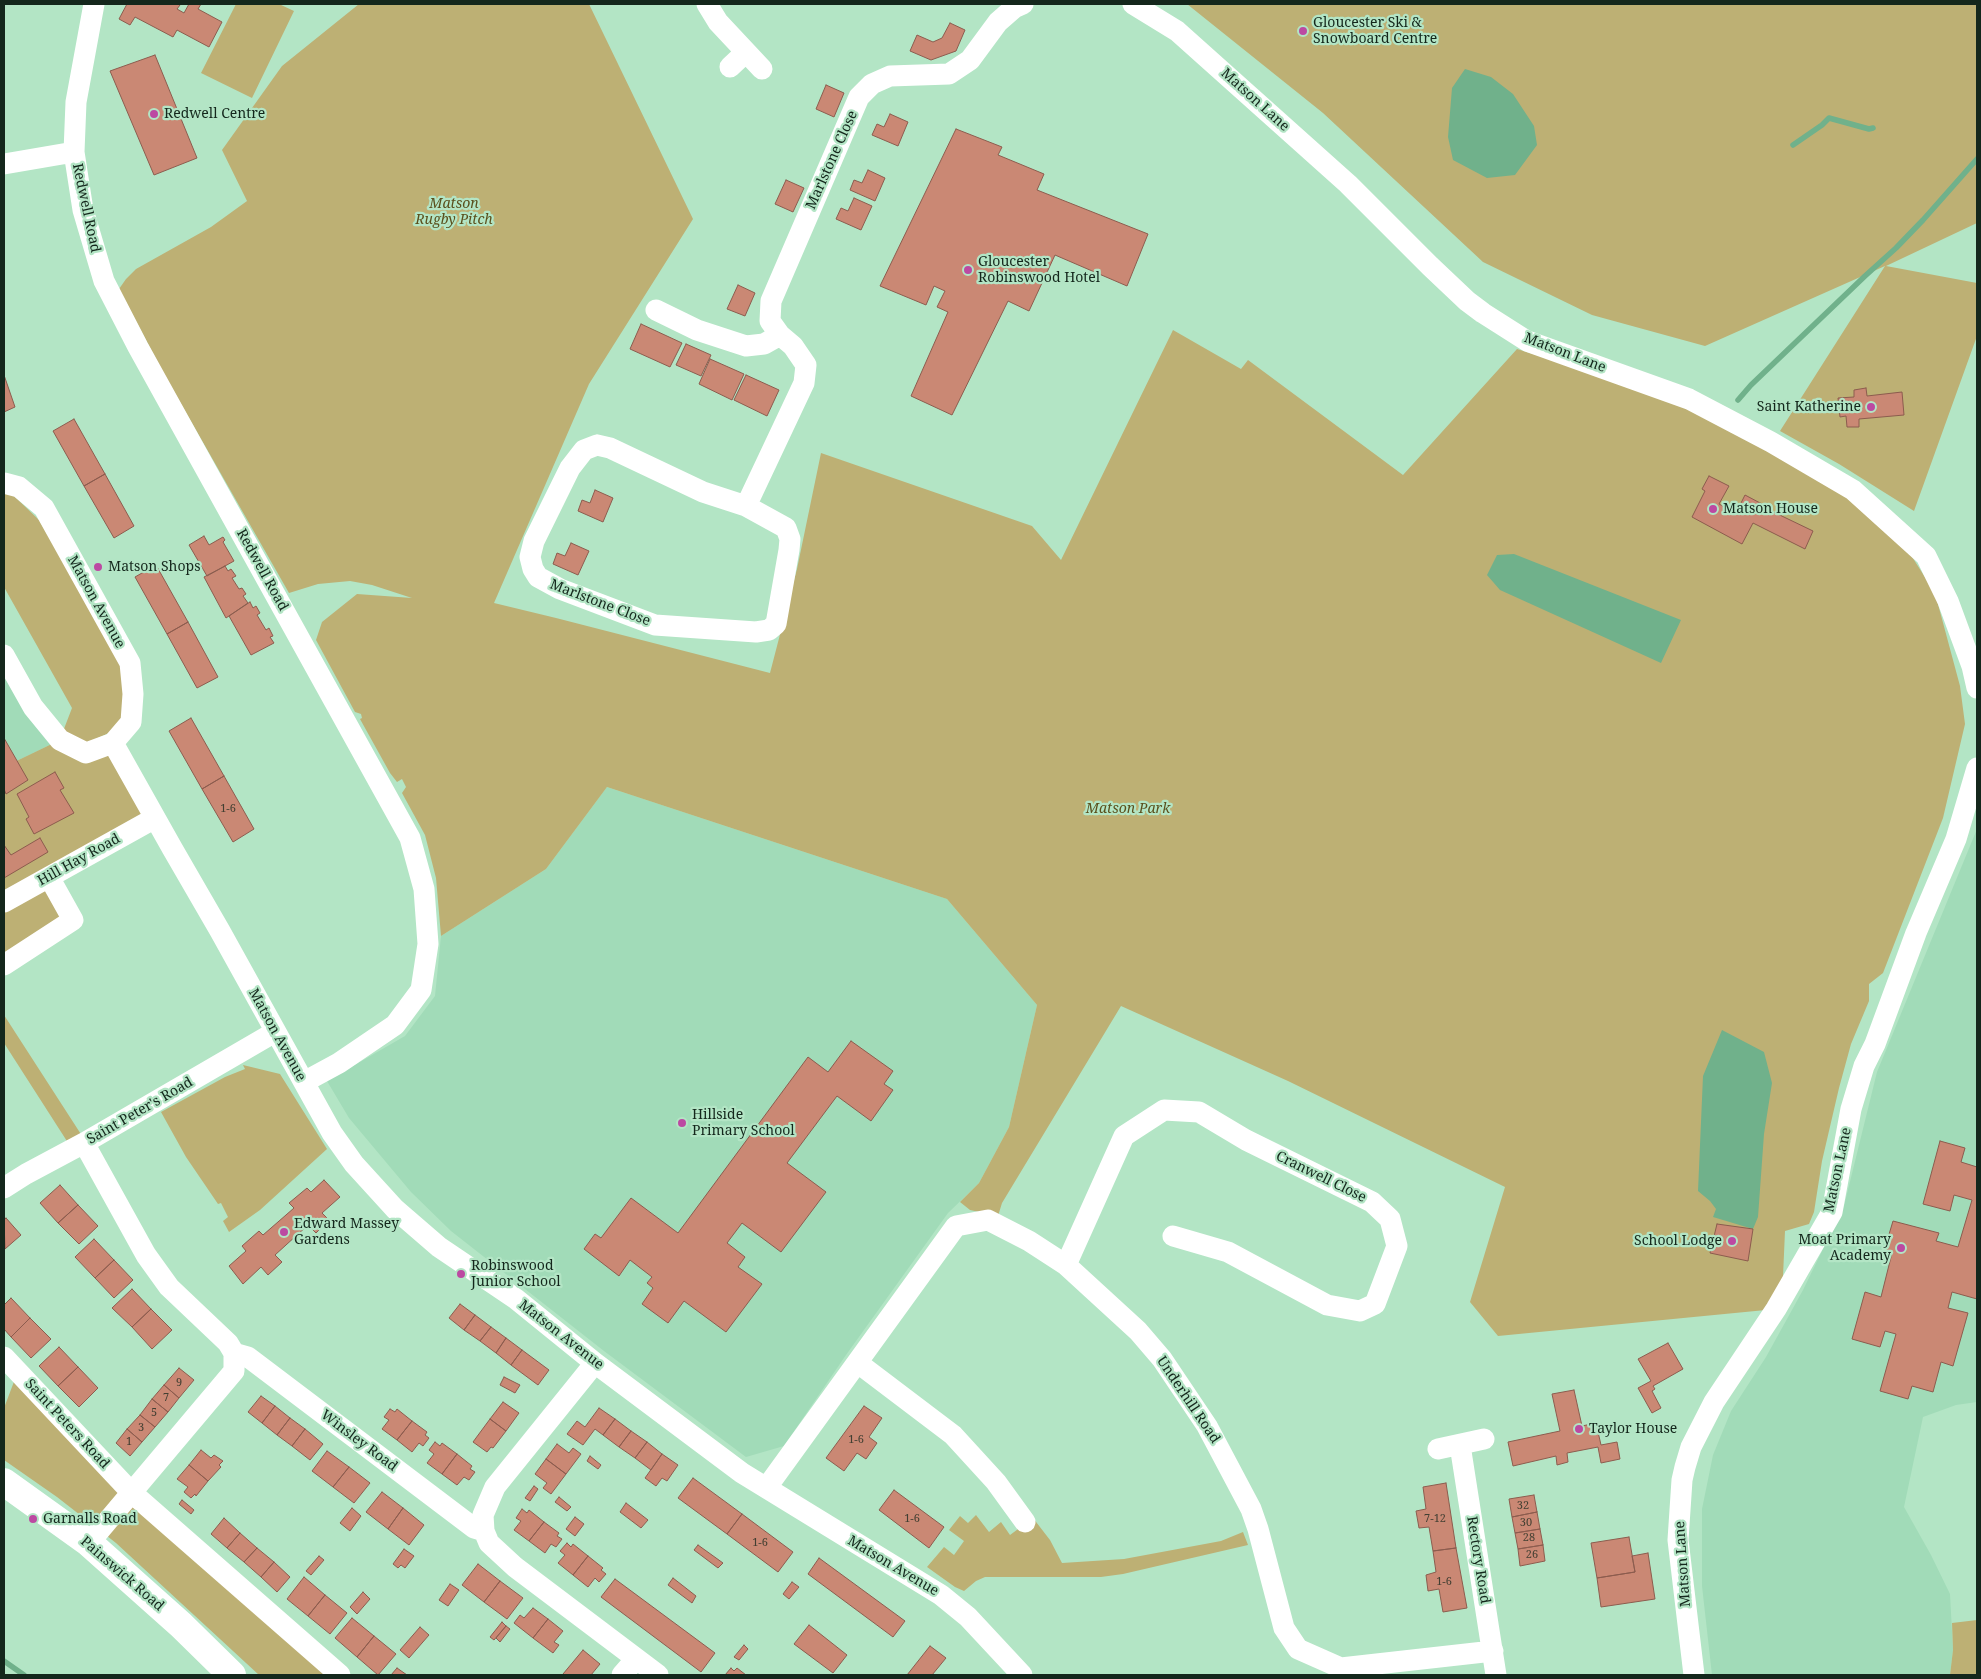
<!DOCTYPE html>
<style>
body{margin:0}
#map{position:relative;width:1981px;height:1679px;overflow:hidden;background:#b3e5c5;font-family:"Noto Serif",serif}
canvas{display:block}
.frame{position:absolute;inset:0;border:5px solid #14271c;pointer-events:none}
</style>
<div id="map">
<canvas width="1981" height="1679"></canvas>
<div class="frame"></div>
</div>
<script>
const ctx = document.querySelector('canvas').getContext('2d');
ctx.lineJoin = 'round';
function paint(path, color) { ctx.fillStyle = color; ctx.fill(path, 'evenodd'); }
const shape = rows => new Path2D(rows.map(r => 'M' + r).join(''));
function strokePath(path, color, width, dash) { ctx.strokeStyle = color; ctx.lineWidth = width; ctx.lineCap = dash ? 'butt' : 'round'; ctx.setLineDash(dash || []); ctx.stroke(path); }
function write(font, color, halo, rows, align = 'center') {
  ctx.font = font + ' "Noto Serif",serif'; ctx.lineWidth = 4.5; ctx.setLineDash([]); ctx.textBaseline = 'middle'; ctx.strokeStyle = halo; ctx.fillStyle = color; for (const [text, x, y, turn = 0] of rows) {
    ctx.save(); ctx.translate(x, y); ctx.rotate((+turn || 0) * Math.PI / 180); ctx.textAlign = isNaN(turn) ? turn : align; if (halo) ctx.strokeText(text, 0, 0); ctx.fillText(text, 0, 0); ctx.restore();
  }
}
paint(shape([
 [4,655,60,740,4,767],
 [607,787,947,899,1037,1005,1009,1127,979,1183,948,1213,846,1355,784,1446,746,1457,604,1351,451,1231,411,1192,349,1118,327,1081,405,1036,435,996,441,936,546,869],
 [1977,829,1977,1402,1956,1405,1923,1417,1904,1507,1931,1555,1950,1594,1953,1650,1950,1675,1712,1675,1702,1586,1702,1509,1713,1455,1731,1411,1766,1357,1803,1290,1844,1206,1877,1072]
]), '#a1dbb8');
paint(shape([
 [236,4,279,4,294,11,252,98,201,73],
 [359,4,589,4,693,219,589,384,494,603,556,618,770,673,797,569,821,453,1032,526,1061,560,1173,330,1241,369,1248,360,1403,475,1517,349,1688,402,1817,472,1909,552,1935,593,1960,686,1965,724,1943,818,1883,973,1869,984,1869,1001,1851,1044,1839,1088,1822,1161,1814,1212,1809,1224,1785,1231,1782,1299,1776,1309,1498,1336,1470,1302,1505,1187,1288,1081,1121,1006,1002,1203,998,1216,970,1210,960,1202,979,1183,1009,1127,1037,1005,947,899,607,787,546,869,441,936,436,878,425,835,402,793,406,787,402,779,397,782,390,773,360,719,362,718,361,714,355,712,316,640,322,622,357,594,412,598,372,585,350,581,318,584,289,593,164,374,119,289,126,279,136,269,211,227,247,201,222,150,282,66],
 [1187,4,1977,4,1977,223,1886,266,1977,283,1977,336,1914,511,1839,464,1780,431,1885,266,1705,346,1592,315,1483,262,1323,113],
 [4,490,13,495,39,520,115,652,125,678,122,727,87,743,62,734,72,708,4,587],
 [60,740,86,753,113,743,155,818,49,877,73,920,4,965,4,767],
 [4,1015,86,1142,72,1149,4,1043],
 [243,1065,280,1074,327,1149,260,1210,229,1232,223,1221,228,1217,221,1203,218,1204,186,1157,161,1112,225,1077,245,1069],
 [15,1379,340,1675,259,1675,116,1543,57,1497,4,1460,4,1408],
 [976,1515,989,1532,1001,1522,1010,1535,1033,1518,1050,1540,1062,1563,1124,1559,1221,1541,1243,1532,1248,1545,1123,1574,1101,1577,985,1577,976,1581,964,1591,955,1587,927,1567,944,1547,954,1555,964,1541,949,1530,960,1516,968,1523],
 [1977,1620,1977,1675,1950,1675,1953,1650,1952,1623]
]), '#bdb074');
paint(shape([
 [1465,69,1491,77,1513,94,1534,126,1537,145,1515,175,1487,178,1453,160,1448,137,1452,88],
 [1514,554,1681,620,1661,663,1500,590,1487,575,1497,555],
 [1722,1030,1764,1052,1772,1083,1764,1134,1758,1217,1753,1229,1713,1217,1716,1209,1710,1201,1698,1191,1703,1076]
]), '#70b18b');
strokePath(shape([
 [1793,145,1822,125,1829,118,1869,129,1873,128],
 [1738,400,1751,385,1865,276,1896,248,1923,220,1977,159],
 [4,1661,24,1675]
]), '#70b18b', 5.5);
const building = shape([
 [127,4,177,4,180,5,177,9,184,13,189,4,201,4,198,9,222,22,209,47,177,30,173,37,135,17,130,25,119,19,127,4],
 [950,23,965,30,956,51,931,60,910,51,917,35,933,42,942,38,950,23],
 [155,55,197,158,154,175,110,71,155,55],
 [826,85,844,93,834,117,816,109,826,85],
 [890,114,908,122,898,146,872,135,877,124,884,127,890,114],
 [956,129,1002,147,998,155,1044,174,1037,190,1148,234,1127,286,1055,255,1029,311,1008,301,952,415,911,396,948,312,937,307,945,291,934,286,926,305,880,286,956,129],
 [868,170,885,178,875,201,850,190,854,180,862,183,868,170],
 [786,180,804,188,793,212,775,204,786,180],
 [854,198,872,206,861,230,836,219,841,208,848,211,854,198],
 [738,285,755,293,745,316,727,309,738,285],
 [641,324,682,343,670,367,630,349,641,324],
 [686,344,711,355,701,376,676,365,686,344],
 [710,359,744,374,732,400,699,384,710,359],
 [4,375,15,407,4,412,4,375],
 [746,375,779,390,767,416,734,400,746,375],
 [1866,388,1867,396,1902,392,1904,415,1859,419,1859,427,1847,427,1846,416,1840,417,1838,398,1854,397,1854,390,1866,388],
 [74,419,105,474,84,486,53,431,74,419],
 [105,474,134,526,114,538,84,486,105,474],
 [1709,476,1729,486,1719,504,1736,513,1745,495,1762,504,1761,506,1813,531,1805,549,1753,523,1742,544,1692,517,1705,491,1702,489,1709,476],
 [595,490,613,498,603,522,578,511,582,500,590,503,595,490],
 [204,536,209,545,223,537,225,540,223,542,234,561,207,576,189,545,204,536],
 [571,543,589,551,578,575,553,564,557,553,565,556,571,543],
 [156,565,188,622,167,634,135,577,156,565],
 [225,566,228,571,231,569,236,576,232,578,239,589,242,588,246,594,243,596,248,603,226,618,204,577,225,566],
 [250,602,253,608,256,606,260,613,257,615,266,630,269,628,273,636,270,637,274,643,251,655,229,616,250,602],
 [188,622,218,677,197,688,167,634,188,622],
 [191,718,224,776,202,789,169,731,191,718],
 [4,738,28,780,6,794,4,789,4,738],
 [55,772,64,788,60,790,74,813,34,834,26,819,29,817,17,794,55,772],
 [224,776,254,829,233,842,202,789,224,776],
 [40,838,48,852,4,878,4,845,11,855,40,838],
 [851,1041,893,1071,884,1084,893,1090,871,1121,837,1096,787,1163,826,1192,781,1252,742,1223,727,1243,745,1257,738,1267,762,1284,726,1332,684,1301,668,1323,642,1304,653,1288,647,1283,652,1277,630,1260,619,1276,584,1249,595,1234,601,1238,631,1198,678,1233,808,1057,828,1072,851,1041],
 [1940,1141,1965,1148,1961,1162,1977,1167,1977,1299,1952,1292,1948,1308,1968,1313,1953,1366,1941,1362,1933,1392,1912,1386,1908,1399,1880,1391,1896,1334,1885,1331,1880,1347,1852,1339,1865,1292,1881,1297,1892,1253,1884,1251,1893,1221,1939,1233,1936,1241,1958,1247,1972,1200,1954,1195,1950,1211,1923,1204,1940,1141],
 [324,1180,340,1197,322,1213,329,1220,316,1233,308,1225,275,1255,282,1262,268,1275,261,1267,243,1284,229,1266,246,1251,242,1246,259,1231,263,1235,294,1208,289,1203,307,1188,311,1192,324,1180],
 [60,1185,78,1205,58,1223,40,1203,60,1185],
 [78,1205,98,1226,79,1244,58,1223,78,1205],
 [6,1218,21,1235,5,1249,4,1220,6,1218],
 [1717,1224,1753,1229,1748,1261,1710,1253,1717,1224],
 [94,1239,114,1260,95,1278,75,1257,94,1239],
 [114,1260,133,1280,114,1298,95,1278,114,1260],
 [132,1289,151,1309,132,1327,112,1308,132,1289],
 [11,1298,30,1318,11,1337,4,1329,4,1305,11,1298],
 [460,1304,475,1315,464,1330,449,1318,460,1304],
 [151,1309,172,1330,152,1349,132,1327,151,1309],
 [475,1315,491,1327,480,1341,464,1330,475,1315],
 [30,1318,51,1339,31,1358,11,1337,30,1318],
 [491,1327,506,1338,496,1353,480,1341,491,1327],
 [506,1338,522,1350,511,1365,496,1353,506,1338],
 [1668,1343,1683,1369,1653,1386,1655,1389,1652,1391,1661,1408,1652,1413,1638,1388,1651,1381,1638,1359,1668,1343],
 [59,1347,78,1367,58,1386,39,1366,59,1347],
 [522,1350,549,1370,538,1385,511,1365,522,1350],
 [78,1367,98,1388,79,1407,58,1386,78,1367],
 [179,1368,194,1380,179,1398,164,1385,179,1368],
 [504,1377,520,1385,515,1393,500,1385,504,1377],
 [164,1385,179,1398,168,1412,152,1399,164,1385],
 [1574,1390,1582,1426,1596,1423,1601,1445,1617,1442,1620,1459,1601,1463,1598,1447,1567,1453,1568,1462,1557,1465,1556,1456,1513,1466,1508,1442,1560,1431,1552,1394,1574,1390],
 [261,1396,275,1406,262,1423,248,1412,261,1396],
 [152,1399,168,1412,155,1427,140,1415,152,1399],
 [503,1402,519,1413,506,1431,490,1419,503,1402],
 [275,1406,290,1418,277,1435,262,1423,275,1406],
 [864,1406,882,1418,869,1437,877,1443,866,1459,857,1453,844,1471,826,1458,864,1406],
 [599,1408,615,1419,603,1435,595,1429,583,1445,567,1434,577,1421,585,1427,599,1408],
 [390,1409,395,1412,397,1409,412,1421,397,1440,382,1429,389,1420,384,1417,390,1409],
 [140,1415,155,1427,142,1442,127,1429,140,1415],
 [290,1418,305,1429,292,1446,277,1435,290,1418],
 [490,1419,506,1431,493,1448,491,1447,487,1452,473,1442,490,1419],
 [615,1419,631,1431,619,1447,603,1435,615,1419],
 [412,1421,427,1432,425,1435,429,1438,423,1446,419,1443,412,1452,397,1440,412,1421],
 [127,1429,142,1442,130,1456,116,1443,127,1429],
 [305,1429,323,1444,310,1460,292,1446,305,1429],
 [631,1431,647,1442,635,1458,619,1447,631,1431],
 [435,1442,440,1446,442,1443,457,1454,442,1474,427,1463,434,1454,429,1450,435,1442],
 [647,1442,662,1454,651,1470,635,1458,647,1442],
 [557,1444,569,1453,573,1448,581,1454,566,1474,546,1459,557,1444],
 [201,1450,211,1458,214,1455,223,1461,219,1465,221,1467,208,1481,189,1465,201,1450],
 [327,1451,349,1467,333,1487,312,1471,327,1451],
 [457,1454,472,1466,470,1469,475,1472,469,1480,464,1477,457,1485,442,1474,457,1454],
 [662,1454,678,1465,667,1481,662,1478,656,1486,645,1478,662,1454],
 [590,1456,601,1465,598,1469,587,1461,590,1456],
 [546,1459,566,1474,551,1494,543,1488,547,1483,535,1474,546,1459],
 [189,1465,208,1481,196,1496,195,1494,191,1498,184,1492,188,1487,177,1479,189,1465],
 [349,1467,370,1483,354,1503,333,1487,349,1467],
 [693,1478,742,1514,727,1534,678,1498,693,1478],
 [1446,1483,1456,1548,1433,1551,1429,1527,1419,1528,1416,1511,1426,1509,1423,1487,1446,1483],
 [534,1486,538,1489,530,1501,525,1498,534,1486],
 [894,1490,944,1527,929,1548,879,1510,894,1490],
 [382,1492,403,1508,388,1529,366,1512,382,1492],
 [1534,1495,1537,1512,1512,1517,1509,1499,1534,1495],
 [559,1497,571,1507,567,1511,555,1502,559,1497],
 [182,1500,194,1510,191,1514,179,1504,182,1500],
 [626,1503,648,1520,641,1528,620,1512,626,1503],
 [352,1508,361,1516,350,1531,340,1523,352,1508],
 [403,1508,424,1525,409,1545,388,1529,403,1508],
 [522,1509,527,1513,529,1510,544,1522,529,1541,514,1530,521,1521,516,1518,522,1509],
 [1537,1512,1540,1529,1515,1533,1512,1517,1537,1512],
 [742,1514,793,1552,778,1572,727,1534,742,1514],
 [575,1517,584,1524,575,1536,566,1529,575,1517],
 [224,1518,240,1533,227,1548,211,1534,224,1518],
 [544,1522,559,1533,557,1536,562,1539,556,1547,551,1544,545,1553,529,1541,544,1522],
 [1540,1529,1543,1545,1518,1549,1515,1533,1540,1529],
 [240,1533,257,1548,244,1562,227,1548,240,1533],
 [1629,1537,1635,1572,1597,1578,1591,1543,1629,1537],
 [567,1543,571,1547,573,1544,588,1556,573,1575,558,1563,565,1555,560,1551,567,1543],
 [698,1545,723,1563,718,1568,694,1550,698,1545],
 [1543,1545,1545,1561,1520,1566,1518,1549,1543,1545],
 [257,1548,274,1562,261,1577,244,1562,257,1548],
 [1456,1548,1467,1608,1443,1612,1439,1589,1428,1591,1426,1575,1436,1572,1433,1551,1456,1548],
 [404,1549,414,1556,405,1568,401,1565,398,1568,393,1564,404,1549],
 [1648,1553,1655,1599,1601,1607,1597,1578,1635,1572,1632,1556,1648,1553],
 [319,1556,324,1560,311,1575,306,1571,319,1556],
 [588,1556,603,1568,601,1570,606,1574,599,1582,595,1578,588,1587,573,1575,588,1556],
 [819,1558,905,1621,893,1637,808,1574,819,1558],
 [274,1562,290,1577,277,1592,261,1577,274,1562],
 [478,1564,500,1581,484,1602,462,1585,478,1564],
 [304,1577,325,1595,308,1616,287,1599,304,1577],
 [673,1578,696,1596,692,1603,668,1585,673,1578],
 [615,1579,715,1653,701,1672,601,1597,615,1579],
 [500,1581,523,1598,507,1619,484,1602,500,1581],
 [792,1582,799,1587,789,1599,783,1594,792,1582],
 [450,1584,459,1590,448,1606,439,1600,450,1584],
 [363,1592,370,1599,357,1614,350,1607,363,1592],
 [325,1595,347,1613,330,1634,308,1616,325,1595],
 [533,1608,548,1619,533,1638,514,1623,520,1615,524,1618,533,1608],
 [352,1618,374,1636,357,1657,335,1638,352,1618],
 [548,1619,563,1631,554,1642,559,1645,553,1653,533,1638,548,1619],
 [502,1622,506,1626,494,1640,490,1637,502,1622],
 [809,1625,847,1655,833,1673,794,1644,809,1625],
 [506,1626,510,1629,500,1642,496,1638,506,1626],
 [420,1627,429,1635,409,1658,400,1650,420,1627],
 [374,1636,396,1654,378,1675,357,1657,374,1636],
 [744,1645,748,1649,739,1660,734,1657,744,1645],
 [930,1646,946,1658,932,1675,907,1675,930,1646],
 [583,1650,600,1664,591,1675,565,1675,563,1674,583,1650],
 [397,1668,407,1675,391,1675,397,1668],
 [731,1668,734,1671,737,1668,746,1675,725,1675,731,1668]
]);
paint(building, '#ca8874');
strokePath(building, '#8c5c4e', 1);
strokePath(shape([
 [94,4,76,102,74,152,83,210,104,281,138,347,410,838,424,889,428,944,421,990,395,1025,339,1063,304,1082],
 [707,4,718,22,762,69],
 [1133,4,1177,31,1348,184,1430,266,1467,301,1483,313,1527,341,1689,399,1771,442,1853,490,1926,556,1948,601,1972,666,1977,688],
 [730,67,746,52],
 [4,164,74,152],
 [656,310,697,330,746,346,764,344,780,335],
 [597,445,610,448,703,492,746,506,786,528,790,539,789,550,776,624,769,630,756,632,655,625,560,589,538,577,533,569,530,557,534,541,570,468,584,450,597,445],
 [4,483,19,487,44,508,130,663,133,694,131,722,113,743,86,753,60,740,33,707,4,655],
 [746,506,804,383,806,365,793,346,780,335,770,321,771,301,859,97,872,84,890,76,949,74,970,60,998,22,1014,8,1023,4],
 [113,743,172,848,220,931,332,1133,354,1164,395,1209,439,1247,516,1299,595,1363,742,1473,941,1595,968,1617,1022,1675],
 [4,902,155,818],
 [4,965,73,920,49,877],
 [84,1143,146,1255,169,1287,228,1343,234,1353,234,1371,89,1543],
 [4,1188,26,1174,84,1143,275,1032],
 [1066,1265,1124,1136,1164,1110,1199,1112,1246,1140,1372,1202,1390,1219,1397,1246,1375,1304,1360,1311,1327,1305,1228,1252,1173,1236],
 [234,1353,248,1357,474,1528,484,1531],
 [4,1357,131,1492,340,1675],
 [595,1363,495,1487,483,1515,484,1531,489,1543,515,1567,658,1675],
 [858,1363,953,1435,996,1482,1025,1522],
 [1460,1445,1496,1675],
 [1438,1449,1484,1439],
 [767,1487,956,1226,988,1220,1029,1241,1066,1265,1138,1331,1162,1359,1207,1426,1251,1509,1258,1529,1284,1628,1298,1649,1341,1668,1493,1651],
 [622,1675,636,1659],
 [1694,1675,1678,1540,1682,1480,1685,1467,1691,1447,1714,1402,1776,1309,1832,1212,1851,1109,1864,1066,1875,1044,1916,933,1956,839,1977,768]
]), '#fff', 21);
strokePath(shape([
 [4,1482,89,1543,181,1625,232,1675]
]), '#fff', 28);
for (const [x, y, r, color] of [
 [1303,31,5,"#bc49a2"],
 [154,114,5,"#bc49a2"],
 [968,270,5,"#bc49a2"],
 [1871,407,5,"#bc49a2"],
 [1713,509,5,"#bc49a2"],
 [98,567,5,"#bc49a2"],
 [682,1123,5,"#bc49a2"],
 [284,1232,5,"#bc49a2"],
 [1732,1241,5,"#bc49a2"],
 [1901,1248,5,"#bc49a2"],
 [461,1274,5,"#bc49a2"],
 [1579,1429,5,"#bc49a2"],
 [33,1519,5,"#bc49a2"]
]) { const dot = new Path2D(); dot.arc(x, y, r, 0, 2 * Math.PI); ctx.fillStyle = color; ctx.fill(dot); strokePath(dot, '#b3e5c5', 2); }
write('11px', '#423f32', null, [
 ["1-6",228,809],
 ["9",179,1383],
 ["7",166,1398],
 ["5",154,1413],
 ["3",141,1428],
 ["1-6",856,1440],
 ["1",129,1442],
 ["32",1523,1506],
 ["1-6",912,1519],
 ["7-12",1435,1519],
 ["30",1526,1523],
 ["28",1529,1538],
 ["1-6",760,1543],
 ["26",1532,1555],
 ["1-6",1444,1582]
]);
write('14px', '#14271c', '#b3e5c5', [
 ["Gloucester Ski &",1313,23],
 ["Snowboard Centre",1313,39],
 ["Redwell Centre",164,114],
 ["Gloucester",978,262],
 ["Robinswood Hotel",978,278],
 ["Saint Katherine",1861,407,"right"],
 ["Matson House",1723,509],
 ["Matson Shops",108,567],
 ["Hillside",692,1115],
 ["Primary School",692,1131],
 ["Edward Massey",294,1224],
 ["Gardens",294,1240],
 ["Moat Primary",1891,1240,"right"],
 ["Academy",1891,1256,"right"],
 ["School Lodge",1722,1241,"right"],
 ["Robinswood",471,1266],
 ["Junior School",471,1282],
 ["Taylor House",1589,1429],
 ["Garnalls Road",43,1519]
], 'left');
write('14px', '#14271c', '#b3e5c5', [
 ["Matson Lane",1255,100,42],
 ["Marlstone Close",832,160,-66],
 ["Redwell Road",86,208,78],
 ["Matson Lane",1565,353,21],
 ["Redwell Road",262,570,61],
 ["Matson Avenue",96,602,61],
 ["Marlstone Close",600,603,21],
 ["Hill Hay Road",79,860,-29],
 ["Matson Avenue",277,1035,61],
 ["Saint Peter's Road",140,1111,-30],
 ["Matson Lane",1838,1170,-78],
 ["Cranwell Close",1321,1177,26],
 ["Matson Avenue",561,1335,38],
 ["Underhill Road",1188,1400,56],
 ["Saint Peters Road",67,1424,47],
 ["Winsley Road",359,1441,37],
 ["Rectory Road",1478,1560,81],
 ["Matson Lane",1683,1564,-94],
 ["Matson Avenue",893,1566,31],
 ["Painswick Road",122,1574,41]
]);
write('italic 14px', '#5a4f1c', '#b3e5c5', [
 ["Matson",454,204],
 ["Rugby Pitch",454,220],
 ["Matson Park",1128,809]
]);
</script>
